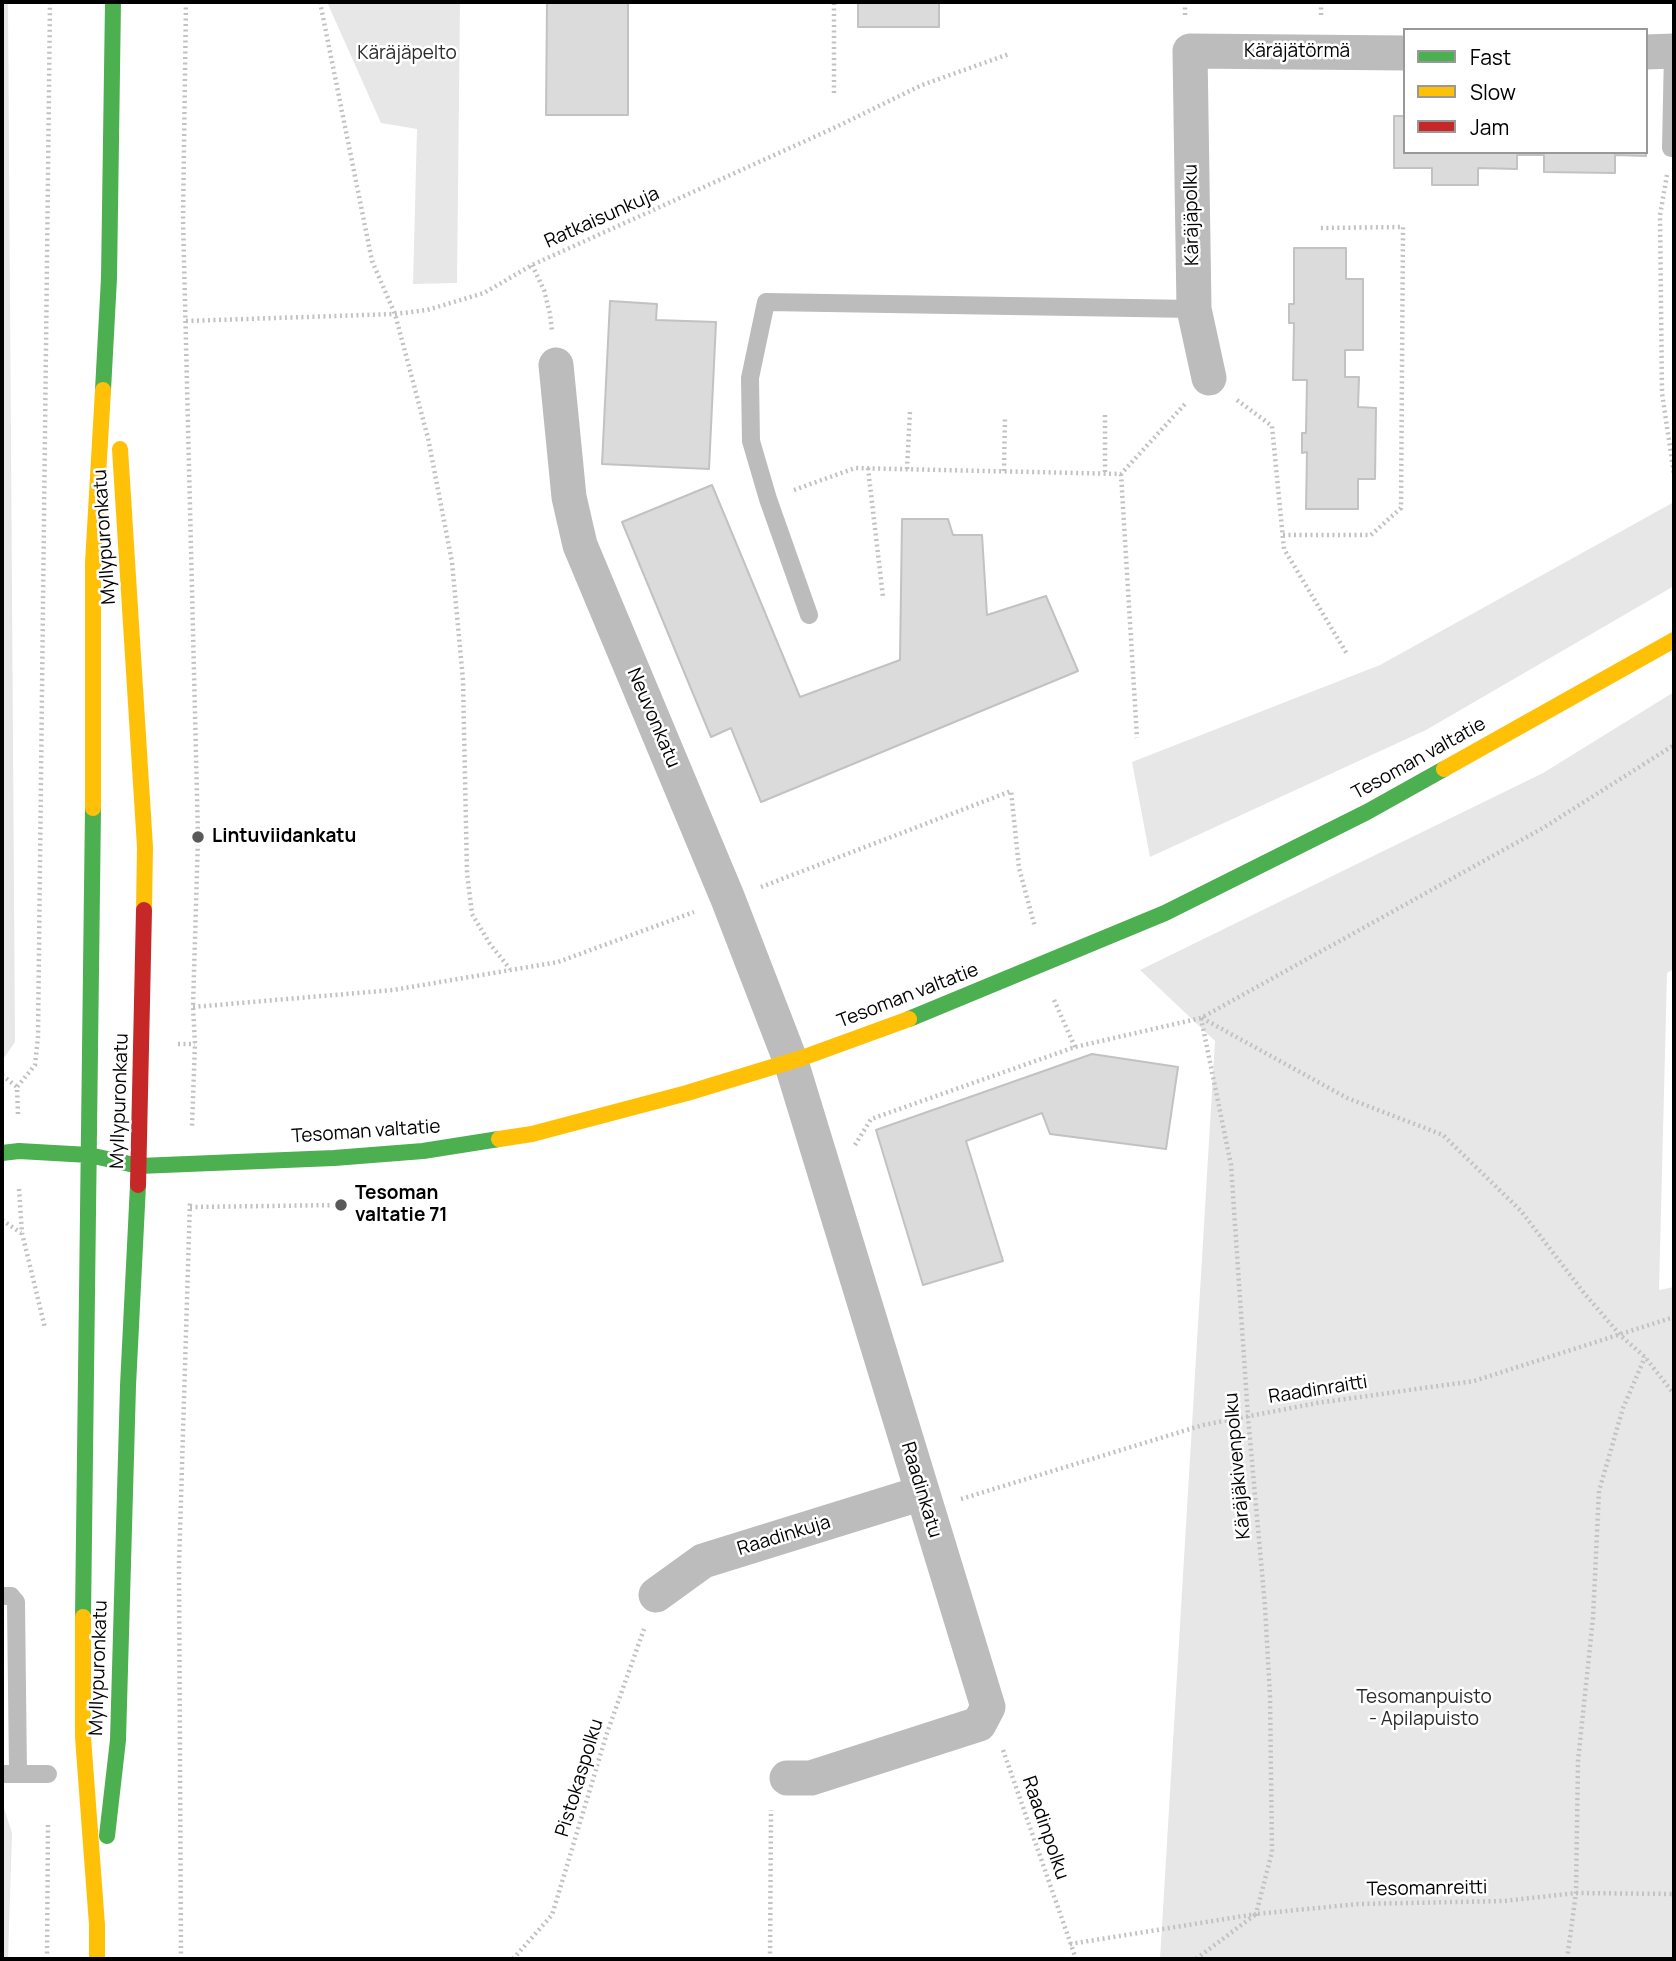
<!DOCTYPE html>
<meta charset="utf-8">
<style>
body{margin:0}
#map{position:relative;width:1676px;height:1961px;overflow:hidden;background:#fff;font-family:Manrope,sans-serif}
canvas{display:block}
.frame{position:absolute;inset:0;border:4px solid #000;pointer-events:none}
.legend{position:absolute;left:1403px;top:28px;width:245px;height:126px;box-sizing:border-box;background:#fff;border:2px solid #999;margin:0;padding:9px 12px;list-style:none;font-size:21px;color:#000}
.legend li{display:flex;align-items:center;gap:14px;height:35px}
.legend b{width:35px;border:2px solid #999}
</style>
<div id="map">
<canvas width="1676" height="1961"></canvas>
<div class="frame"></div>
<ul class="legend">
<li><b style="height:9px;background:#4caf50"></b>Fast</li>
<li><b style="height:9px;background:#ffc107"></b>Slow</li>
<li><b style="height:9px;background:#c62828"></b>Jam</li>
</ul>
</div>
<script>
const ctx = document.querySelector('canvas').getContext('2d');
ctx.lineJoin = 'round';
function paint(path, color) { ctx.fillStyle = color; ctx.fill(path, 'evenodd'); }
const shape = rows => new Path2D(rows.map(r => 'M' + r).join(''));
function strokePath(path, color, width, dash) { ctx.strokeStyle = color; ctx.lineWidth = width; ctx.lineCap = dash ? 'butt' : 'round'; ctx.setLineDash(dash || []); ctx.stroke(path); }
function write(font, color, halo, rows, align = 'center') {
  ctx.font = font + ' Manrope,sans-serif'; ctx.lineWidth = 5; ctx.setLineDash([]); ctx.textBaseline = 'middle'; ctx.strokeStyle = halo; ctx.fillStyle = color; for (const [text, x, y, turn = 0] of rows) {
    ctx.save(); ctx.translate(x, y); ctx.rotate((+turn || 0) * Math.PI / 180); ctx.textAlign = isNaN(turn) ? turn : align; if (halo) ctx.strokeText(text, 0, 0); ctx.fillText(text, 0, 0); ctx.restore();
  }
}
paint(shape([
 [2,2,8,2,15,1042,2,1061],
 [327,2,460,2,457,283,413,284,417,129,381,123],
 [1674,502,1674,586,1426,730,1150,857,1132,762,1380,665],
 [1674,692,1674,969,1667,973,1659,1290,1674,1287,1674,1959,1160,1959,1215,1041,1140,970,1543,773],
 [2,1802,12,1833,8,1959,2,1959]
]), '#e7e7e7');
const building = shape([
 [547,2,628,2,628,115,546,115,547,2],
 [858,2,939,2,939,27,858,27,858,2],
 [1394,116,1405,116,1405,152,1646,152,1646,156,1615,155,1615,173,1544,172,1544,155,1517,155,1517,169,1478,168,1478,185,1432,185,1432,168,1394,168,1394,116],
 [1294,248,1346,248,1346,279,1363,279,1363,350,1345,350,1345,377,1359,377,1358,407,1376,408,1375,479,1358,479,1358,509,1306,509,1307,452,1302,453,1302,433,1306,433,1307,380,1293,380,1294,323,1289,323,1289,304,1294,304,1294,248],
 [610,301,657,304,656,320,716,322,709,469,602,464,610,301],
 [712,485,800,697,900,660,902,519,948,519,953,535,982,535,987,615,1046,596,1078,671,761,802,731,728,711,737,622,522,712,485],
 [1092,1054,1178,1067,1166,1149,1050,1134,1042,1113,966,1141,1003,1261,923,1285,876,1130,1092,1054]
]);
paint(building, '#dbdbdb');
strokePath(building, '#c2c2c2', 2);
strokePath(shape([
 [186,2,183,219,198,837,193,1007,195,1044,192,1126],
 [320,2,372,261,395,314,428,438,452,562,463,680,467,873,472,914,490,944,510,969],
 [1185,2,1185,16],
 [1321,2,1321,15],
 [834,93,834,2],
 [1667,175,1660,215,1662,393,1674,474],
 [532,265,544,290,550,314,552,331],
 [186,321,395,314,427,310,484,293,532,265,836,127,922,85,1009,54],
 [1237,400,1272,426,1284,549,1347,654],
 [1105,415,1105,474],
 [868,468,883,597],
 [907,469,910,411],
 [1004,471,1005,416],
 [1121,474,1137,738],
 [794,490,855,468,1121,474,1185,404],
 [1283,535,1371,535,1401,508,1403,227,1319,228],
 [761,887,1011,791,1019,868,1035,927],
 [1054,1000,1075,1047],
 [193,1007,393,990,558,962,694,912],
 [1202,1018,1347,1098,1443,1135,1521,1211,1584,1293,1621,1336,1645,1357,1674,1394],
 [178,1044,195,1044],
 [2,1075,17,1087],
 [18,1114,17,1087,35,1065,38,1037,50,2],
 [855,1145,871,1119,1075,1047,1201,1018,1543,828,1674,745],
 [19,1189,22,1233,45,1328],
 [190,1207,341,1205],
 [2,1220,21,1233],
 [961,1499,1203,1425,1317,1403,1474,1381,1674,1317],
 [1003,1750,1076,1959],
 [1070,1944,1256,1914,1272,1852,1270,1696,1265,1606,1248,1417,1231,1165,1201,1018],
 [47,1959,48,1823],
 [181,1959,179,1565,190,1201],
 [513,1959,552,1915,607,1733,644,1629],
 [770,1959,771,1810],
 [1196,1959,1256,1914,1358,1904,1504,1901,1576,1893,1674,1894],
 [1567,1959,1576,1893,1578,1761,1593,1618,1599,1491,1623,1408,1645,1357]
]), '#c2c2c2', 4.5, [2, 3.5]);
strokePath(shape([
 [1673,51,1671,148,1674,148],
 [809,615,768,499,751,441,750,378,766,302,1194,309],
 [2,1596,11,1596,16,1602,18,1774],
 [2,1774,48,1774]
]), '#bcbcbc', 18);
strokePath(shape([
 [1646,52,1674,51],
 [556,365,569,497,580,545,728,899,791,1062,988,1707,979,1724,811,1778,787,1778],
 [1209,378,1194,309,1190,51,1405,53],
 [656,1595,703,1561,922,1493]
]), '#bcbcbc', 35);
strokePath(shape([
 [103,390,109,278,113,2],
 [909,1019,1165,913,1367,812,1444,769],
 [2,1153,19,1151,89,1155,139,1166,334,1158,423,1151,499,1139],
 [83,1617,93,808],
 [107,1836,118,1740,128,1386,138,1185]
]), '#4caf50', 16);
strokePath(shape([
 [120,449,145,847,144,910],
 [1444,769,1674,640],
 [93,808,93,563,103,390],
 [499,1139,532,1134,687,1093,802,1058,909,1019],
 [83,1617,83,1737,97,1925,97,1959]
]), '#ffc107', 16);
strokePath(shape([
 [138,1185,144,910]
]), '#c62828', 16);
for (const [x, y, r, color] of [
 [198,837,7,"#595959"],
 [341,1205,7,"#595959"]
]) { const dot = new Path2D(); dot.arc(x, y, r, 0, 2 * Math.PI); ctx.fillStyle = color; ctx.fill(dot); strokePath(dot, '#fff', 2.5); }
write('19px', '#000', '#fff', [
 ["Käräjätörmä",1297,52],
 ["Käräjäpolku",1192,215,-91],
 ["Ratkaisunkuja",602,218,-24],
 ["Myllypuronkatu",105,537,-94],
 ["Neuvonkatu",653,718,67],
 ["Tesoman valtatie",1419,759,-29],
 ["Tesoman valtatie",908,996,-21],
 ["Myllypuronkatu",120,1101,-88],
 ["Tesoman valtatie",366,1132,-4],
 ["Raadinraitti",1318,1390,-9],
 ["Käräjäkivenpolku",1238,1466,-95],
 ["Raadinkatu",921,1490,73],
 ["Raadinkuja",784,1536,-17],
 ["Myllypuronkatu",99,1668,-88],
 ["Pistokaspolku",580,1778,-73],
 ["Raadinpolku",1045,1828,71],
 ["Tesomanreitti",1427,1889,-1]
]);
write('19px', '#2b2b2b', '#fff', [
 ["Käräjäpelto",407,54],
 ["Tesomanpuisto",1424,1698],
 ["- Apilapuisto",1424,1720]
]);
write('bold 19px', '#000', '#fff', [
 ["Lintuviidankatu",212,837],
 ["Tesoman",355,1194],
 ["valtatie 71",355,1216]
], 'left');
</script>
